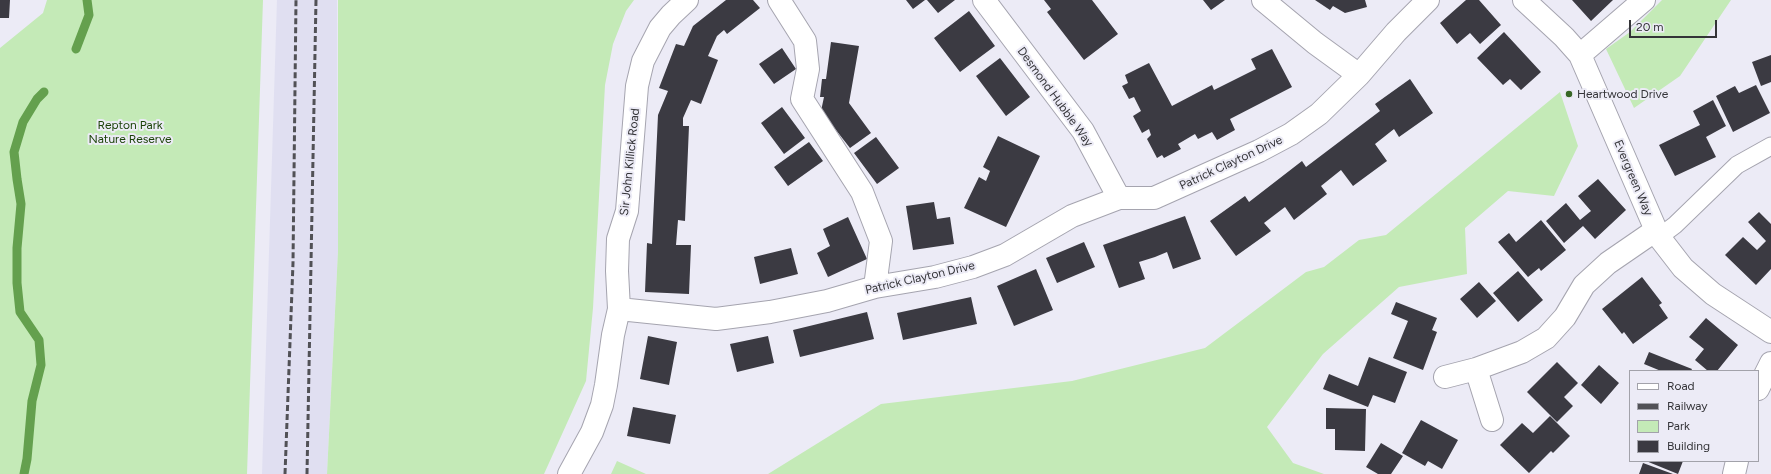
<!DOCTYPE html>
<style>
body{margin:0}
#map{position:relative;width:1771px;height:474px;overflow:hidden;background:#ecebf6;font-family:Figtree,sans-serif}
canvas{display:block}
.legend{position:absolute;left:1629px;top:370px;width:130px;height:92px;box-sizing:border-box;background:#ecebf6;border:1px solid #a2a2aa;margin:0;padding:5px 7px;list-style:none;font-size:12px;color:#343438}
.legend li{display:flex;align-items:center;gap:8px;height:20px}
.legend b{width:20px;border:1px solid #a2a2aa}
.scale{position:absolute;left:1629px;top:20px;width:88px;height:18px;box-sizing:border-box;border:2px solid #343438;border-top:0;padding-left:5px;font-size:12px;line-height:14px;white-space:nowrap;color:#343438;-webkit-text-stroke:3px #ecebf6;paint-order:stroke}
</style>
<div id="map">
<canvas width="1771" height="474"></canvas>
<ul class="legend">
<li><b style="height:5px;background:#fff"></b>Road</li>
<li><b style="height:5px;background:#515156"></b>Railway</li>
<li><b style="height:11px;background:#c4eab7"></b>Park</li>
<li><b style="height:11px;background:#3b3a42"></b>Building</li>
</ul>
<div class="scale">20 m</div>
</div>
<script>
const ctx = document.querySelector('canvas').getContext('2d');
ctx.lineJoin = 'round';
function paint(path, color) { ctx.fillStyle = color; ctx.fill(path, 'evenodd'); }
const shape = rows => new Path2D(rows.map(r => 'M' + r).join(''));
function strokePath(path, color, width, dash) { ctx.strokeStyle = color; ctx.lineWidth = width; ctx.lineCap = dash ? 'butt' : 'round'; ctx.setLineDash(dash || []); ctx.stroke(path); }
function write(font, color, halo, rows, align = 'center') {
  ctx.font = font + ' Figtree,sans-serif'; ctx.lineWidth = 4; ctx.setLineDash([]); ctx.textBaseline = 'middle'; ctx.strokeStyle = halo; ctx.fillStyle = color; for (const [text, x, y, turn = 0] of rows) {
    ctx.save(); ctx.translate(x, y); ctx.rotate((+turn || 0) * Math.PI / 180); ctx.textAlign = isNaN(turn) ? turn : align; if (halo) ctx.strokeText(text, 0, 0); ctx.fillText(text, 0, 0); ctx.restore();
  }
}
paint(shape([
 [277,0,337,0,338,251,327,474,262,474]
]), '#e0dff1');
paint(shape([
 [47,0,263,0,247,474,0,474,0,48,43,13],
 [338,0,634,0,626,11,613,44,605,85,593,308,586,381,544,474,327,474,338,251],
 [1662,0,1731,0,1680,76,1634,108,1606,49,1630,32],
 [1560,92,1578,146,1554,196,1508,191,1465,228,1467,274,1399,287,1323,354,1267,427,1293,463,1324,474,768,474,881,404,1072,381,1205,348,1306,272,1324,267,1359,240,1386,235],
 [617,461,646,474,611,474]
]), '#c4eab7');
strokePath(shape([
 [76,49,89,15,87,0],
 [24,474,27,459,32,401,41,365,39,340,20,312,17,283,17,248,21,204,17,179,14,152,23,122,37,99,44,92]
]), '#64a04e', 9);
paint(shape([
 [0,0,10,0,9,18,0,18],
 [726,0,753,0,760,8,727,34,724,30,717,36,708,56,718,60,701,104,691,100,683,118,683,126,689,126,685,221,678,220,676,245,691,245,689,294,645,292,647,243,652,244,658,115,668,91,659,88,676,44,684,46,693,26],
 [906,0,925,0,913,9],
 [927,0,955,0,938,13],
 [1044,0,1092,0,1118,34,1084,60,1047,12,1051,9],
 [1203,0,1225,0,1211,10],
 [1315,0,1365,0,1367,7,1345,13,1333,6,1330,10],
 [1466,0,1479,0,1501,25,1480,44,1470,33,1457,44,1440,23],
 [1572,0,1613,0,1591,21],
 [969,11,995,46,960,72,934,38],
 [1504,32,1541,72,1521,90,1510,79,1503,85,1477,58],
 [831,42,859,46,849,103,871,133,850,148,821,111,824,97,820,97,822,79,826,79],
 [782,48,796,69,774,84,759,64],
 [1272,49,1292,87,1230,119,1235,130,1217,140,1212,132,1198,139,1195,134,1178,144,1181,149,1164,158,1162,155,1157,158,1147,139,1151,135,1149,129,1142,133,1133,116,1141,111,1134,97,1129,99,1122,86,1128,83,1125,75,1149,63,1172,106,1212,85,1214,90,1256,69,1251,59],
 [1771,55,1771,82,1761,86,1752,62],
 [1000,58,1030,97,1006,116,976,76],
 [1410,79,1433,113,1399,137,1394,129,1375,144,1387,161,1353,186,1341,170,1321,186,1327,194,1294,220,1285,207,1264,223,1271,231,1236,256,1210,221,1245,196,1249,202,1302,161,1306,167,1380,111,1375,104],
 [1756,85,1770,113,1733,132,1716,96,1735,86,1739,93],
 [1713,100,1726,126,1706,137,1716,157,1675,176,1659,145,1700,125,1693,111],
 [782,107,805,138,784,154,761,123],
 [998,136,1040,156,1006,227,964,208,979,177,986,181,990,171,983,167],
 [876,137,899,168,877,184,854,153],
 [809,142,823,161,788,186,774,167],
 [1598,179,1626,210,1595,239,1583,226,1564,243,1546,221,1566,203,1580,220,1591,211,1578,196],
 [934,202,937,219,950,217,954,244,913,250,906,206],
 [1759,212,1771,224,1771,269,1756,285,1725,255,1743,237,1757,250,1766,241,1748,222],
 [1185,216,1201,259,1173,269,1167,252,1155,257,1139,262,1145,279,1119,288,1103,245],
 [848,217,867,259,828,277,817,253,830,246,823,229],
 [1541,220,1566,250,1541,271,1539,268,1528,277,1498,242,1509,233,1516,242],
 [1084,242,1095,267,1057,283,1046,258],
 [791,248,798,274,760,284,754,257],
 [1036,269,1053,310,1014,326,997,286],
 [1518,271,1543,300,1518,322,1493,293],
 [1642,277,1662,303,1659,305,1668,318,1633,344,1624,332,1622,334,1602,309],
 [1479,282,1496,301,1477,318,1460,299],
 [971,297,977,324,903,340,897,313],
 [1396,302,1437,318,1432,330,1437,332,1423,370,1393,358,1408,321,1391,314],
 [867,312,874,339,800,357,793,330],
 [1706,318,1738,345,1717,371,1708,371,1695,360,1704,349,1689,337],
 [648,336,677,342,669,385,640,379],
 [768,336,774,363,737,372,730,344],
 [1649,352,1692,369,1691,371,1661,371,1644,364],
 [1369,357,1407,372,1395,403,1373,395,1368,407,1323,389,1329,374,1358,386],
 [1557,362,1578,383,1564,397,1573,406,1557,422,1527,392],
 [1599,365,1619,383,1601,404,1581,385],
 [633,407,676,415,670,444,627,436],
 [1326,408,1366,409,1365,451,1335,450,1335,429,1326,429],
 [1550,416,1570,436,1553,453,1551,451,1529,473,1500,445,1522,423,1533,433],
 [1421,420,1458,440,1442,469,1428,461,1425,466,1402,453],
 [1381,443,1403,456,1391,474,1378,474,1366,467],
 [1646,461,1683,461,1678,474],
 [1643,463,1673,474,1639,474]
]), '#3b3a42');
const service = shape([
 [1659,237,1675,225,1737,165,1771,146]
]);
const minor = shape([
 [779,0,805,41,808,69,802,99,862,192,881,241,875,287],
 [984,0,1083,131,1119,198],
 [1263,0,1315,43,1359,75],
 [1524,0,1564,37,1580,55,1659,237,1683,268,1713,294,1771,332],
 [1580,55,1644,0],
 [619,309,716,319,770,312,827,301,875,287,935,277,973,267,1005,255,1072,216,1119,198,1154,198,1259,151,1291,134,1319,114,1359,75,1396,32,1428,0],
 [1476,369,1492,420],
 [1445,377,1476,369,1522,352,1546,338,1565,317,1584,285,1608,263,1656,230],
 [1758,389,1771,363],
 [569,474,592,432,602,405,606,385,613,335,619,309,617,271,618,239,627,211,637,86,643,61,660,28,671,15,687,0],
 [1734,474,1737,461]
]);
strokePath(service, '#a5a4af', 19);
strokePath(minor, '#a5a4af', 24);
strokePath(service, '#fff', 17);
strokePath(minor, '#fff', 22);
strokePath(shape([
 [285,474,293,263,296,0],
 [307,474,316,0]
]), '#515156', 3, [6, 3]);
for (const [x, y, r, color] of [
 [1569,94,4,"#376625"]
]) { const dot = new Path2D(); dot.arc(x, y, r, 0, 2 * Math.PI); ctx.fillStyle = color; ctx.fill(dot); strokePath(dot, '#ecebf6', 1.5); }
write('12px', '#343438', '#ecebf6', [
 ["Heartwood Drive",1577,94]
], 'left');
write('12px', '#343438', '#ecebf6', [
 ["Desmond Hubble Way",1055,97,54],
 ["Sir John Killick Road",630,162,-84],
 ["Patrick Clayton Drive",1231,163,-25],
 ["Evergreen Way",1633,178,67],
 ["Patrick Clayton Drive",920,278,-13]
]);
write('12px', '#1c4309', '#ecebf6', [
 ["Repton Park",130,125],
 ["Nature Reserve",130,139]
]);
</script>
